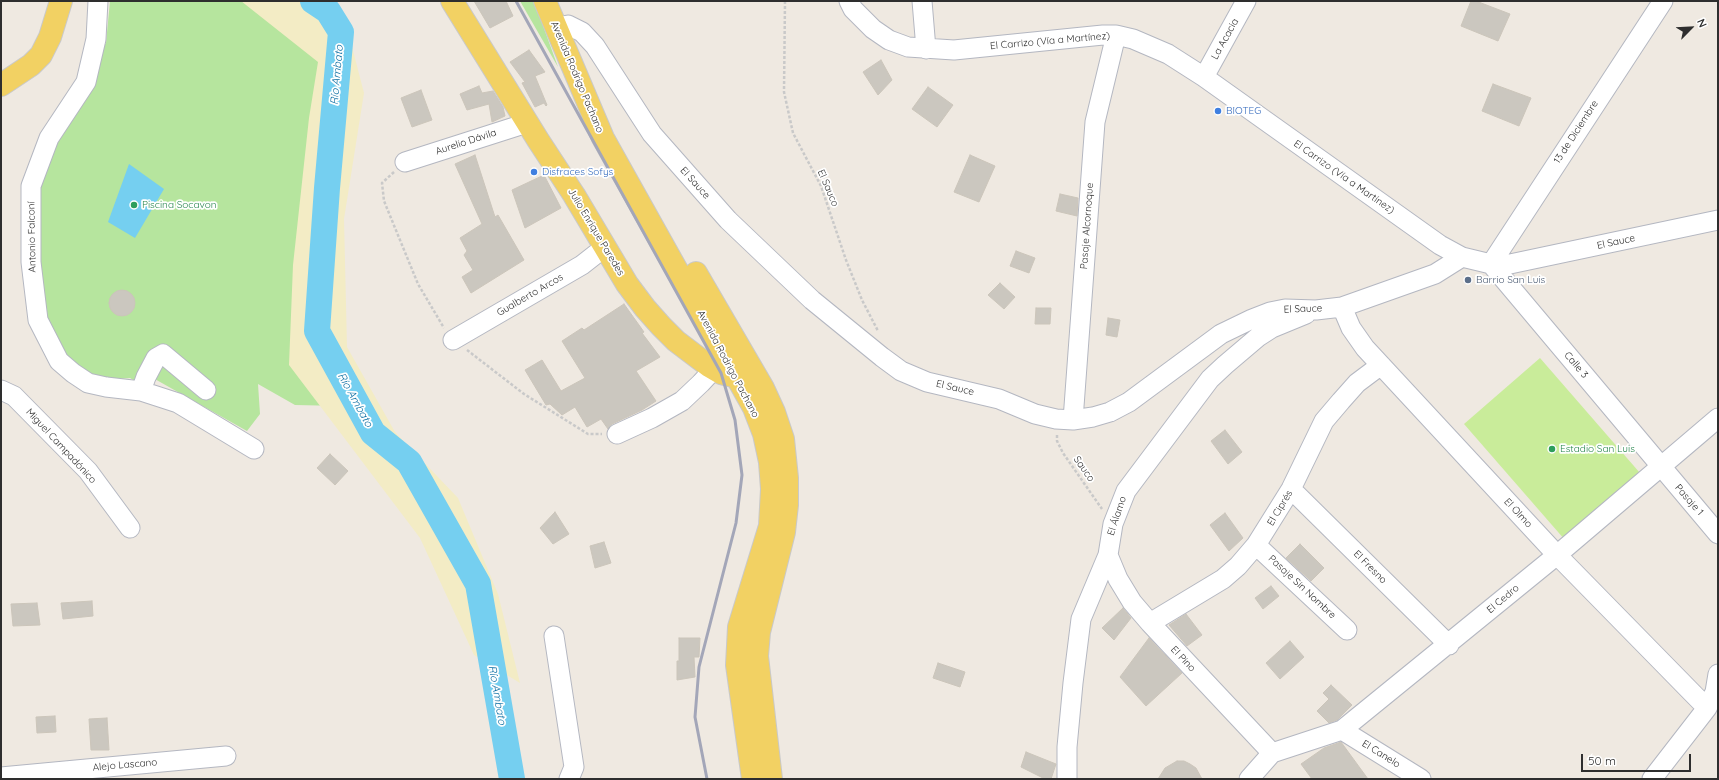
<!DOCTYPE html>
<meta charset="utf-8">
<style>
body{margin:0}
#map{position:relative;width:1719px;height:780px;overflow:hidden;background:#efe9e1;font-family:Quicksand,sans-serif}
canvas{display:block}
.frame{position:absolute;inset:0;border:2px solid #2e2e2e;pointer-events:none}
.north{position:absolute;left:1671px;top:8px;width:40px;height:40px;-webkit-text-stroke:3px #fff;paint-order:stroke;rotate:66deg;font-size:11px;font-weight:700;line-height:16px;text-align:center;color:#2e2e2e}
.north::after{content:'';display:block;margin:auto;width:14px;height:18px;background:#2e2e2e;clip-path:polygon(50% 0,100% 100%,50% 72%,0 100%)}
.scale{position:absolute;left:1581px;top:754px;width:110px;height:18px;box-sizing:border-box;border:2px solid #2e2e2e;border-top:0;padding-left:5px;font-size:12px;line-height:14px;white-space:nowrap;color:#2e2e2e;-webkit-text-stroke:3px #fff;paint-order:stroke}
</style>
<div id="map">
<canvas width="1719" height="780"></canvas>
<div class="frame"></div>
<div class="north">N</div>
<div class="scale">50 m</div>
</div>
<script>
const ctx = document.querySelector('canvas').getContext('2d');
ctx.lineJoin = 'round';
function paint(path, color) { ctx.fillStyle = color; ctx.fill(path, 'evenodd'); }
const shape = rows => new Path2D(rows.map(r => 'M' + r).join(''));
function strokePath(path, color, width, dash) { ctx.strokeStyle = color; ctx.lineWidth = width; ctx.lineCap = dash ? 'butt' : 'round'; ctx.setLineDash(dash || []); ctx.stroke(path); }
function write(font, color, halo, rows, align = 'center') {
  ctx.font = font + ' Quicksand,sans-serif'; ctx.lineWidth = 3.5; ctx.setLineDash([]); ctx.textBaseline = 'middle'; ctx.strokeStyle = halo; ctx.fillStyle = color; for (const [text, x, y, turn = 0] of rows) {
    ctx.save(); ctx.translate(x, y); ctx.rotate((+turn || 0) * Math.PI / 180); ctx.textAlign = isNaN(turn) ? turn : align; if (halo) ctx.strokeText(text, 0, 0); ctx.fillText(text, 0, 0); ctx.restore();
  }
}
paint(shape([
 [110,1,296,1,321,16,342,406,295,405,258,384,260,414,247,431,153,378,135,381,130,378,105,380,80,372,55,352,37,314,34,183,81,77,106,43],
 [520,1,534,1,558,67]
]), '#b6e59e');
paint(shape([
 [241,1,330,1,343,12,364,93,344,219,347,347,395,432,458,498,498,594,520,683,474,655,420,538,289,365,293,265,309,118,318,62]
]), '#f3ecc5');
paint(shape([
 [1540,358,1640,473,1565,540,1464,424]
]), '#c9ec9a');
paint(shape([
 [129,164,164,189,135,238,108,222]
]), '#75cff0');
strokePath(shape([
 [313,1,328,11,341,32,327,188,317,331,373,433,409,462,478,584,512,779]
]), '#75cff0', 26);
const building = shape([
 [474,1,506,1,513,16,490,28,474,1],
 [1471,1,1476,1,1510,14,1498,41,1461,26,1471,1],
 [529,50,545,72,535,76,547,105,546,106,544,103,535,107,522,83,525,82,510,62,529,50],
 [881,60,892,80,878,95,863,72,881,60],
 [1493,84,1531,98,1519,126,1482,111,1493,84],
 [479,86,482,93,493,91,503,107,505,116,492,122,489,104,467,110,460,94,479,86],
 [928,87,953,105,937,127,912,109,928,87],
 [421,90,432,120,412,127,401,98,421,90],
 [475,155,495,217,498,215,524,260,471,293,462,277,473,270,464,255,467,251,460,238,482,224,455,164,475,155],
 [970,155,995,166,979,202,954,192,970,155],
 [544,175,561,208,525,228,512,190,544,175],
 [1060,194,1078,198,1077,216,1056,211,1060,194],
 [1016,251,1035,258,1029,273,1010,266,1016,251],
 [1000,283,1015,297,1004,309,988,295,1000,283],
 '109 303a13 13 0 1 1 26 0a13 13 0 1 1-26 0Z',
 [624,304,644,332,642,333,660,357,636,371,656,401,642,410,612,424,608,429,601,419,587,427,575,407,562,415,550,404,546,405,525,370,542,360,561,391,585,378,562,341,582,328,584,330,624,304],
 [1036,308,1051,308,1050,324,1035,324,1036,308],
 [1108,318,1120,320,1117,337,1106,335,1108,318],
 [1225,430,1242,452,1228,464,1211,441,1225,430],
 [330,454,348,471,335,485,317,468,330,454],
 [555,512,569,534,553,544,540,528,555,512],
 [1225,513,1243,538,1229,551,1210,525,1225,513],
 [604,542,611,563,595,568,590,546,604,542],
 [1300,544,1324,568,1311,581,1286,558,1300,544],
 [1271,586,1279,596,1263,609,1255,598,1271,586],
 [92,601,93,616,63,619,61,603,92,601],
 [37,603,40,625,13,626,11,604,37,603],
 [1123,608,1131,618,1114,640,1102,628,1123,608],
 [1186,614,1202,635,1187,646,1169,625,1186,614],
 [679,638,700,638,699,657,694,657,695,677,677,680,677,661,679,661,679,638],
 [1149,638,1182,673,1146,706,1120,677,1149,638],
 [1290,641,1304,657,1280,679,1266,663,1290,641],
 [938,663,965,672,960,687,933,678,938,663],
 [1331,685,1352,705,1337,720,1329,723,1317,711,1329,699,1323,693,1331,685],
 [55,716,56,732,37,733,36,717,55,716],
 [107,718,109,750,91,750,89,719,107,718],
 [1341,742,1368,779,1312,779,1301,764,1324,748,1341,742],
 [1026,752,1056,764,1051,779,1045,779,1021,767,1026,752],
 [1177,761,1184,761,1190,764,1196,768,1202,779,1158,779,1165,768,1177,761]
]);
paint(building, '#cbc7bf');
strokePath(building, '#cbc5ba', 1);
const minor = shape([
 [98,1,96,39,86,82,49,138,31,186,31,262,38,320,59,361,73,373,88,383,106,387,141,391,178,403,254,449],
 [849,1,853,9,873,29,889,40,908,47,954,50,1103,35,1116,35,1133,39,1168,54,1204,77,1440,245,1462,257,1491,264,1510,264,1718,220],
 [922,1,926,49],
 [556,27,568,25,582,32,595,46,652,134,728,220,812,300,882,357,901,371,927,382,999,399,1035,414,1056,419,1073,420,1093,417,1110,412,1129,402,1221,334,1252,319,1270,312,1285,309,1316,310,1342,307,1435,274,1462,257],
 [1204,77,1246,1],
 [405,162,527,123],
 [1491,264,1718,534],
 [1491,264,1663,1],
 [1342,307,1351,328,1365,348,1557,555,1707,708],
 [453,340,582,265,605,247],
 [1,390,14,396,88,471,130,528],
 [141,391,146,377,156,358,163,354,206,390],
 [1073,420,1095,122,1116,35],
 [617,434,652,418,682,401,701,383,714,369],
 [1291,489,1449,645],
 [1256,545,1347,630],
 [1108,555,1118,579,1132,602,1150,623,1272,753],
 [1150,623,1223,579,1238,566,1256,545,1291,489,1324,421,1341,401,1357,383,1381,365],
 [554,636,574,767,569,779],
 [1342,730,1421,779],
 [1,777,226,756],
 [1067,779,1067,747,1073,683,1081,619,1108,555,1113,524,1126,491,1210,379,1225,365,1258,337,1272,328,1306,314],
 [1249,779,1272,753,1342,730,1557,555,1718,418],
 [1652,779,1707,708,1715,692,1718,674]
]);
const major = shape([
 [452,1,538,140,574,195,627,284,645,308,661,326,676,341,709,366,721,373,737,377],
 [545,1,603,138,754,408,764,434,770,462,772,489,770,526,739,627,737,665,753,779],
 [1,85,31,65,41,55,50,37,61,1],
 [696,273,763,388,774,412,783,439,787,478,787,505,784,532,759,632,757,656,771,779]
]);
strokePath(minor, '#b4b7c1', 21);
strokePath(major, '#c9c9c9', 24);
strokePath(shape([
 [785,1,784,92,793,133,821,186,846,260,862,300,878,331],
 [394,172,382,183,384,201,418,284,444,328],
 [467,350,524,394,588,434,602,434],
 [1057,435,1057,441,1063,453,1102,509]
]), '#c9c9c9', 2.5, [3, 2]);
strokePath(minor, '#fff', 19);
strokePath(major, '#f2d163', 22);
strokePath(shape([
 [516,1,721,373,735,420,742,475,736,523,699,667,695,717,707,779]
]), '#a3a6b8', 3);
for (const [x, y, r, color] of [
 [1218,111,4,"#3f7fe0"],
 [534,172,4,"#3f7fe0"],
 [134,205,4,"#2e9e5b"],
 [1468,280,4,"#5c6f8a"],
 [1552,449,4,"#2e9e5b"]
]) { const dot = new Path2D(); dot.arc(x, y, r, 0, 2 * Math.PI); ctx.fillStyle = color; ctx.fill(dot); strokePath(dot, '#fff', 1.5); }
write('10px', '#2e2e2e', '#fff', [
 ["La Acacia",1225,39,-61],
 ["El Carrizo (Vía a Martínez)",1050,41,-5],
 ["Avenida Rodrigo Pachano",577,77,67],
 ["13 de Diciembre",1576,132,-57],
 ["Aurelio Dávila",466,142,-18],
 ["El Carrizo (Vía a Martínez)",1344,177,35],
 ["El Sauce",695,183,48],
 ["El Sauco",828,188,67],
 ["Pasaje Alcornoque",1087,226,-86],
 ["Julio Enrique Paredes",596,232,59],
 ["Antonio Falconí",32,237,-91],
 ["El Sauce",1616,242,-12],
 ["Gualberto Arcos",530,295,-30],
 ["El Sauce",1303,309,-2],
 ["Avenida Rodrigo Pachano",728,364,62],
 ["Calle 3",1576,365,50],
 ["El Sauce",955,388,13],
 ["Miguel Campadónico",61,446,47],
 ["Sauco",1084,469,55],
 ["Pasaje 1",1689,500,49],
 ["El Ciprés",1280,508,-59],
 ["El Olmo",1518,513,47],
 ["El Álamo",1117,516,-72],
 ["El Fresno",1370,567,45],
 ["Pasaje Sin Nombre",1302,587,43],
 ["El Cedro",1503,599,-40],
 ["El Pino",1183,659,47],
 ["El Canelo",1381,754,32],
 ["Alejo Lascano",125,765,-5]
]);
write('10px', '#366cbe', '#fff', [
 ["BIOTEG",1226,111],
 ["Disfraces Sofys",542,172]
], 'left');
write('10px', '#27864d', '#fff', [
 ["Piscina Socavon",142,205],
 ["Estadio San Luis",1560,449]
], 'left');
write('10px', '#4e5e75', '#fff', [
 ["Barrio San Luis",1476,280]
], 'left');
write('italic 11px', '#0d6fa3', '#fff', [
 ["Río Ambato",337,75,-85],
 ["Río Ambato",355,400,61],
 ["Río Ambato",497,695,80]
]);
</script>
